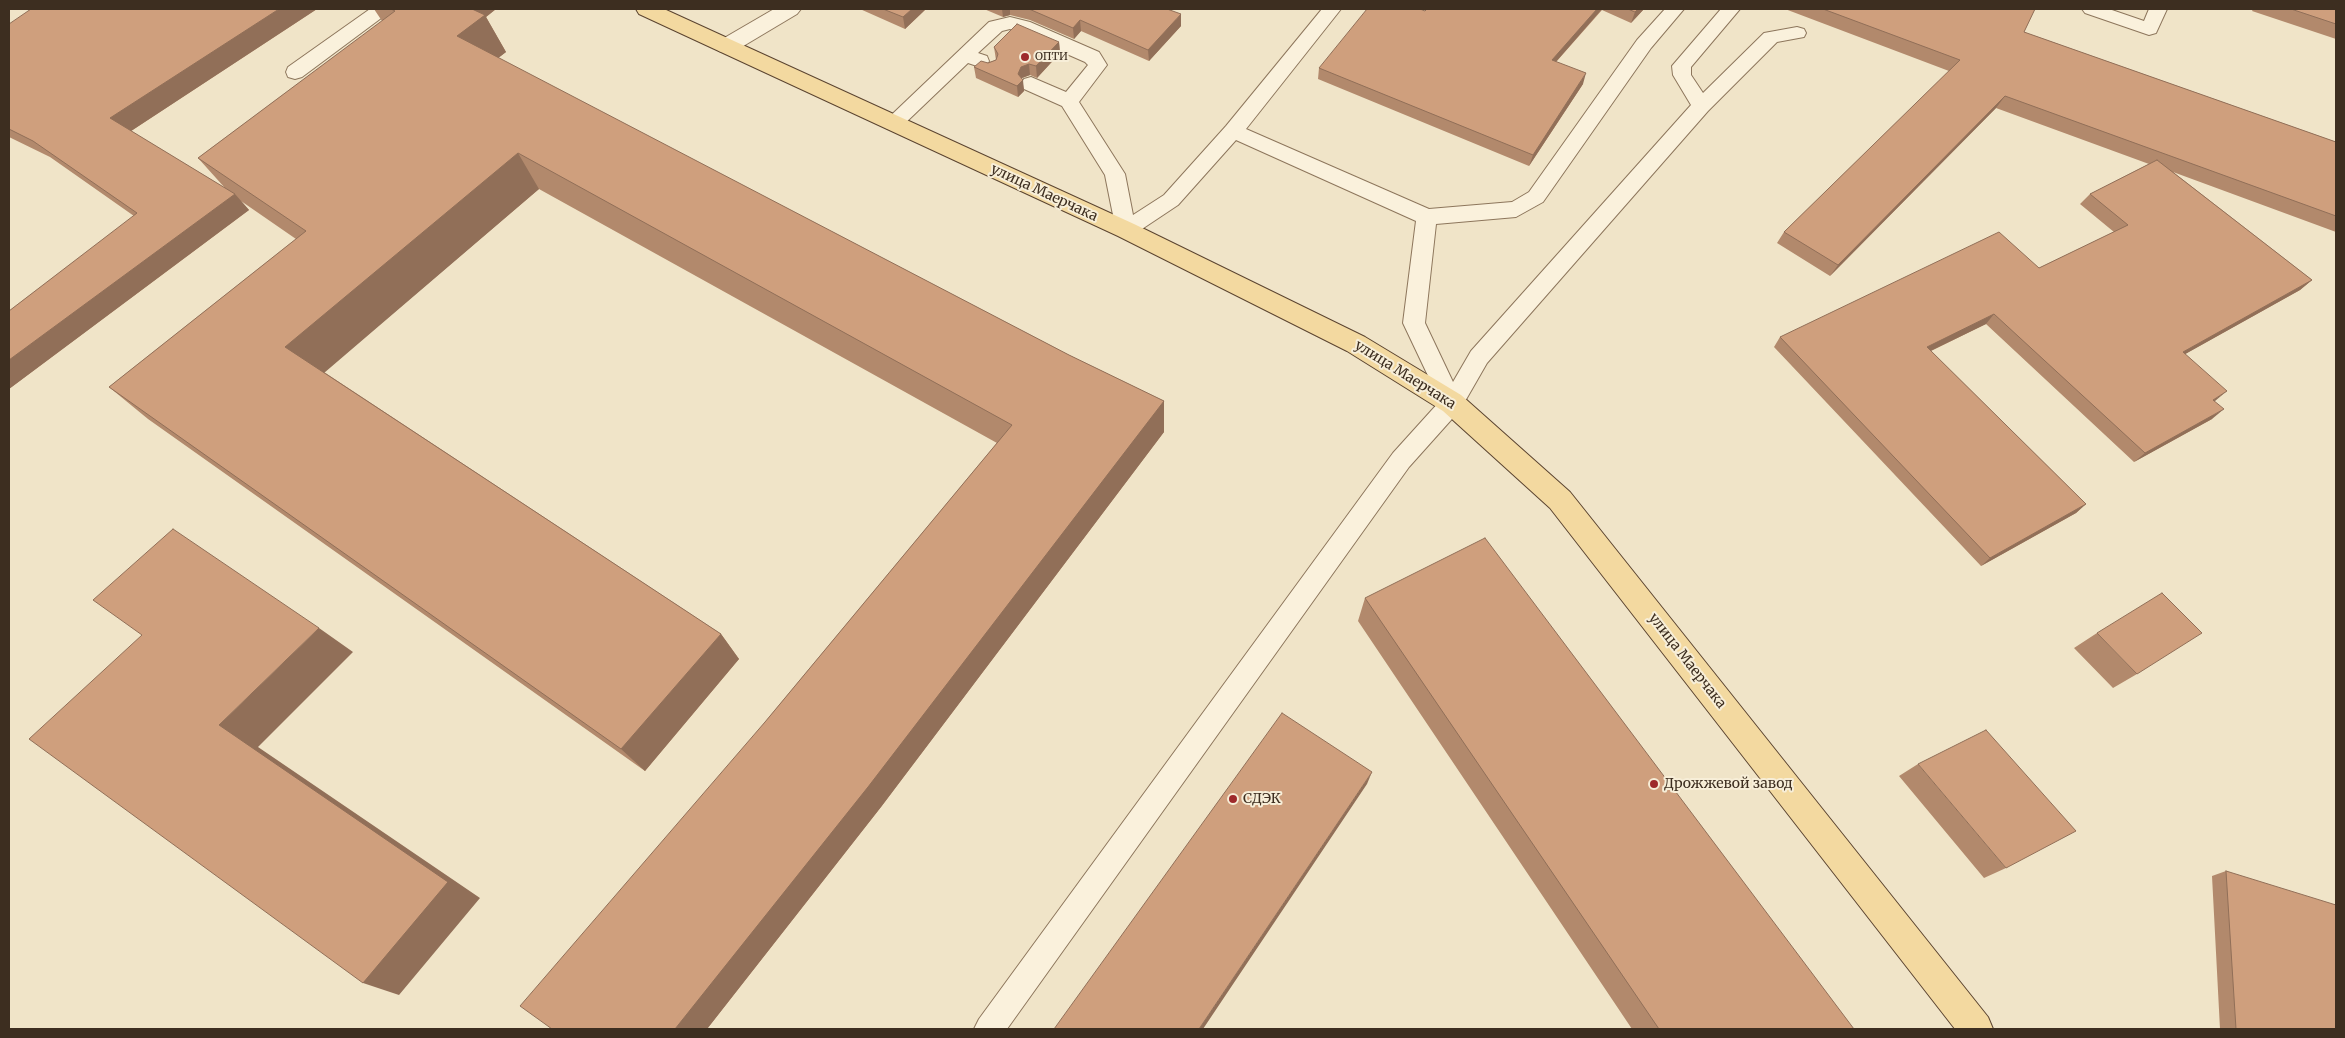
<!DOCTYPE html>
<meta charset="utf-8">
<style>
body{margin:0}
#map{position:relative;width:2345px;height:1038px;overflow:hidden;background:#f0e4c8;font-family:Merriweather,serif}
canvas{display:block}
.frame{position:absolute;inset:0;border:10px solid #3d2e20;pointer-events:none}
</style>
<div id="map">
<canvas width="2345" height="1038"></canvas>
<div class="frame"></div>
</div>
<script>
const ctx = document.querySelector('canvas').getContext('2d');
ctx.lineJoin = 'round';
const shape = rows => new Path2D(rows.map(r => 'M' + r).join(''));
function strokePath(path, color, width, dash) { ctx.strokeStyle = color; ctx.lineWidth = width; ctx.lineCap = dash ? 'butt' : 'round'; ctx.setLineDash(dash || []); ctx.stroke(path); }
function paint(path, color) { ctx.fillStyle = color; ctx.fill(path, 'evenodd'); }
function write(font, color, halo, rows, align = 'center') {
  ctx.font = font + ' Merriweather,serif'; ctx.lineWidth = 4; ctx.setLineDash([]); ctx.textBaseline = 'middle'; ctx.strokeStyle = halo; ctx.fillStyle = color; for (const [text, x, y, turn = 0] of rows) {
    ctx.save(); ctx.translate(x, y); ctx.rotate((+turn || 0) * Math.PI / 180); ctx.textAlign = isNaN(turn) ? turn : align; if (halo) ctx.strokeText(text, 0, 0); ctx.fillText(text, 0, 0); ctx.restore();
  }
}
const lane = shape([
 [370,9,391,9,388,13,302,77,295,79,288,77,286,72,288,67,370,9],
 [1322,9,1341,9,1246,129,1429,209,1512,202,1529,192,1637,40,1665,9,1684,9,1651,48,1543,202,1516,217,1436,224,1425,323,1453,382,1471,351,1691,105,1673,75,1672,66,1721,9,1740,9,1691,67,1691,75,1703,93,1764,33,1797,27,1804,29,1806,33,1804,37,1777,42,1708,111,1487,363,1460,410,1409,467,1007,1029,974,1029,979,1019,1393,453,1440,401,1403,323,1416,221,1236,140,1178,205,1133,235,1126,238,1119,235,1116,230,1105,175,1062,106,1024,89,1021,84,1024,79,1031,77,1066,92,1088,65,1085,62,1010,29,1002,31,978,53,987,56,989,61,987,66,980,67,968,63,900,128,893,130,886,128,883,123,989,22,1010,17,1030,22,1099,52,1107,65,1079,102,1125,174,1133,215,1164,195,1226,126,1322,9],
 [2082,9,2109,9,2144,21,2149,9,2167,9,2156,33,2149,35,2085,13,2082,9]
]);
const street = shape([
 [774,9,801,9,797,14,735,51,727,53,719,51,716,46,719,41,774,9]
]);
const primary = shape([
 [636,9,664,9,1134,224,1365,337,1461,395,1570,492,1988,1017,1993,1029,1955,1029,1550,508,1443,411,1347,351,1118,236,639,14,636,9]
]);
strokePath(lane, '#8d765c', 2);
strokePath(street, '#8d765c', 2);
strokePath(primary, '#5b4430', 2);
paint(lane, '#faf1dc');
paint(street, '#faf1dc');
paint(primary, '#f3d9a0');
paint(shape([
 [317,9,131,131,225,188,198,158,382,21,374,9,496,9,486,17,506,52,498,58,1069,355,1164,401,1164,432,881,807,707,1029,552,1029,765,722,997,443,539,189,324,372,721,634,739,659,645,771,148,419,109,387,296,239,241,201,249,210,9,389,9,311,134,216,50,157,9,137,9,24],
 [860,9,926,9,905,29],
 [984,9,1167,9,1181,26,1149,61,1081,31,1074,39,1030,20,1010,15,1003,17],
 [1427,9,1644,9,1631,23,1602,10,1556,62,1583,84,1529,166,1318,79,1319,68,1425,11],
 [1785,9,2035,9,2024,32,2336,142,2336,232,2173,172,2312,280,2300,290,2185,354,2215,401,2212,419,2134,462,1986,324,1931,351,2086,504,2076,513,1981,566,1774,347,1780,337,2039,268,2114,232,2080,204,2090,194,2149,164,1996,108,1830,276,1777,243,1784,232,1949,71],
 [2253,9,2336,9,2336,39,2252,11],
 [1059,42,1060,53,1037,78,1030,75,1022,78,1024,91,1018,97,976,78,974,67,996,60,994,47],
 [1365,598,1854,1029,1632,1029,1358,621],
 [2097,633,2137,674,2113,688,2074,648],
 [1918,764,2006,868,1984,878,1899,776],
 [2226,871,2336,1029,2220,1029,2212,876]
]), '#b2896c');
paint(shape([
 [279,9,317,9,125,135,110,118],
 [451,9,496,9,486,17,506,52,479,73,457,36],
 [912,9,926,9,905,29,903,17],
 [1002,9,1010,9,1010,15,1003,17],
 [1597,9,1602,9,1548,71,1552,60],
 [1638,9,1644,9,1631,23,1635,12],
 [1181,14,1181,26,1149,61,1148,50],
 [1080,20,1081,31,1074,39,1073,28],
 [1059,42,1060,53,1037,78,1036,66],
 [1029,64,1030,75,1022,78,1021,82,1023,80,1024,91,1018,97,1017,86,1018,74,1021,67],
 [1586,73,1583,84,1529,166,1533,155],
 [2005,96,1996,108,1830,276,1838,265],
 [518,153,539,189,317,379,285,347],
 [235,194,249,210,9,389,9,360],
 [2312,280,2300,290,2171,362,2183,352],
 [1994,314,1986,324,1918,357,1927,347],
 [2227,391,2215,401,2201,409,2213,400],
 [1164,401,1164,432,881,807,707,1029,675,1029],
 [2224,409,2212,419,2134,462,2145,453],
 [2086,504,2076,513,1981,566,1990,558],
 [319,628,353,652,258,747,480,898,399,995,363,983,219,725],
 [721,634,739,659,645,771,621,749],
 [1372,772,1367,784,1203,1029,1199,1029]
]), '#916f58');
const building = shape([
 [31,9,279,9,110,118,235,194,9,360,9,311,137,213,33,141,9,129,9,24,31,9],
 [391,9,472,9,485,15,457,36,1069,355,1164,401,868,787,675,1029,552,1029,520,1006,765,722,1012,425,518,153,285,347,721,634,621,749,109,387,306,231,198,158,395,11,391,9],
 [883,9,912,9,903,17,883,9],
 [1029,9,1167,9,1181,14,1148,50,1080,20,1073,28,1029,9],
 [1367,9,1420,9,1425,11,1427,9,1597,9,1552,60,1586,73,1533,155,1319,68,1367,9],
 [1628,9,1638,9,1635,12,1628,9],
 [1823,9,2035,9,2024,32,2336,142,2336,216,2005,96,1838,265,1784,232,1960,60,1823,9],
 [2291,9,2336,9,2336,24,2291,9],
 [1017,24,1059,42,1036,66,1029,64,1021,67,1018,74,1023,80,1017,86,974,67,981,61,988,63,996,60,998,54,994,47,1017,24],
 [2157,160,2312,280,2183,352,2227,391,2213,400,2224,409,2145,453,1994,314,1927,347,2086,504,1990,558,1780,337,1999,232,2039,268,2128,225,2090,194,2157,160],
 [173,529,319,628,219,725,448,882,363,983,29,739,142,635,93,600,173,529],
 [1485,538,1854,1029,1659,1029,1365,598,1485,538],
 [2162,593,2202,633,2137,674,2097,633,2162,593],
 [1282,713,1372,772,1199,1029,1054,1029,1282,713],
 [1986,730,2076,831,2006,868,1918,764,1986,730],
 [2226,871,2336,905,2336,1029,2236,1029,2226,871]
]);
paint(building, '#cf9f7d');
strokePath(building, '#916f58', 1);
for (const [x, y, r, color] of [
 [1025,57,5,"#9e2a2b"],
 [1654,784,5,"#9e2a2b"],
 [1233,799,5,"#9e2a2b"]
]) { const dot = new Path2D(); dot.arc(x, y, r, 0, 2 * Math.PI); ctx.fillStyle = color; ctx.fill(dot); strokePath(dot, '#f7eed8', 2); }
write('11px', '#3d2e20', '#f7eed8', [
 ["ОПТИ",1035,57]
], 'left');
write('14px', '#3d2e20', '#f7eed8', [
 ["улица Маерчака",1044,193,25],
 ["улица Маерчака",1405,375,32],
 ["улица Маерчака",1687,661,52]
]);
write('14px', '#3d2e20', '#f7eed8', [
 ["Дрожжевой завод",1664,784],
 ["СДЭК",1243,799]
], 'left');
</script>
